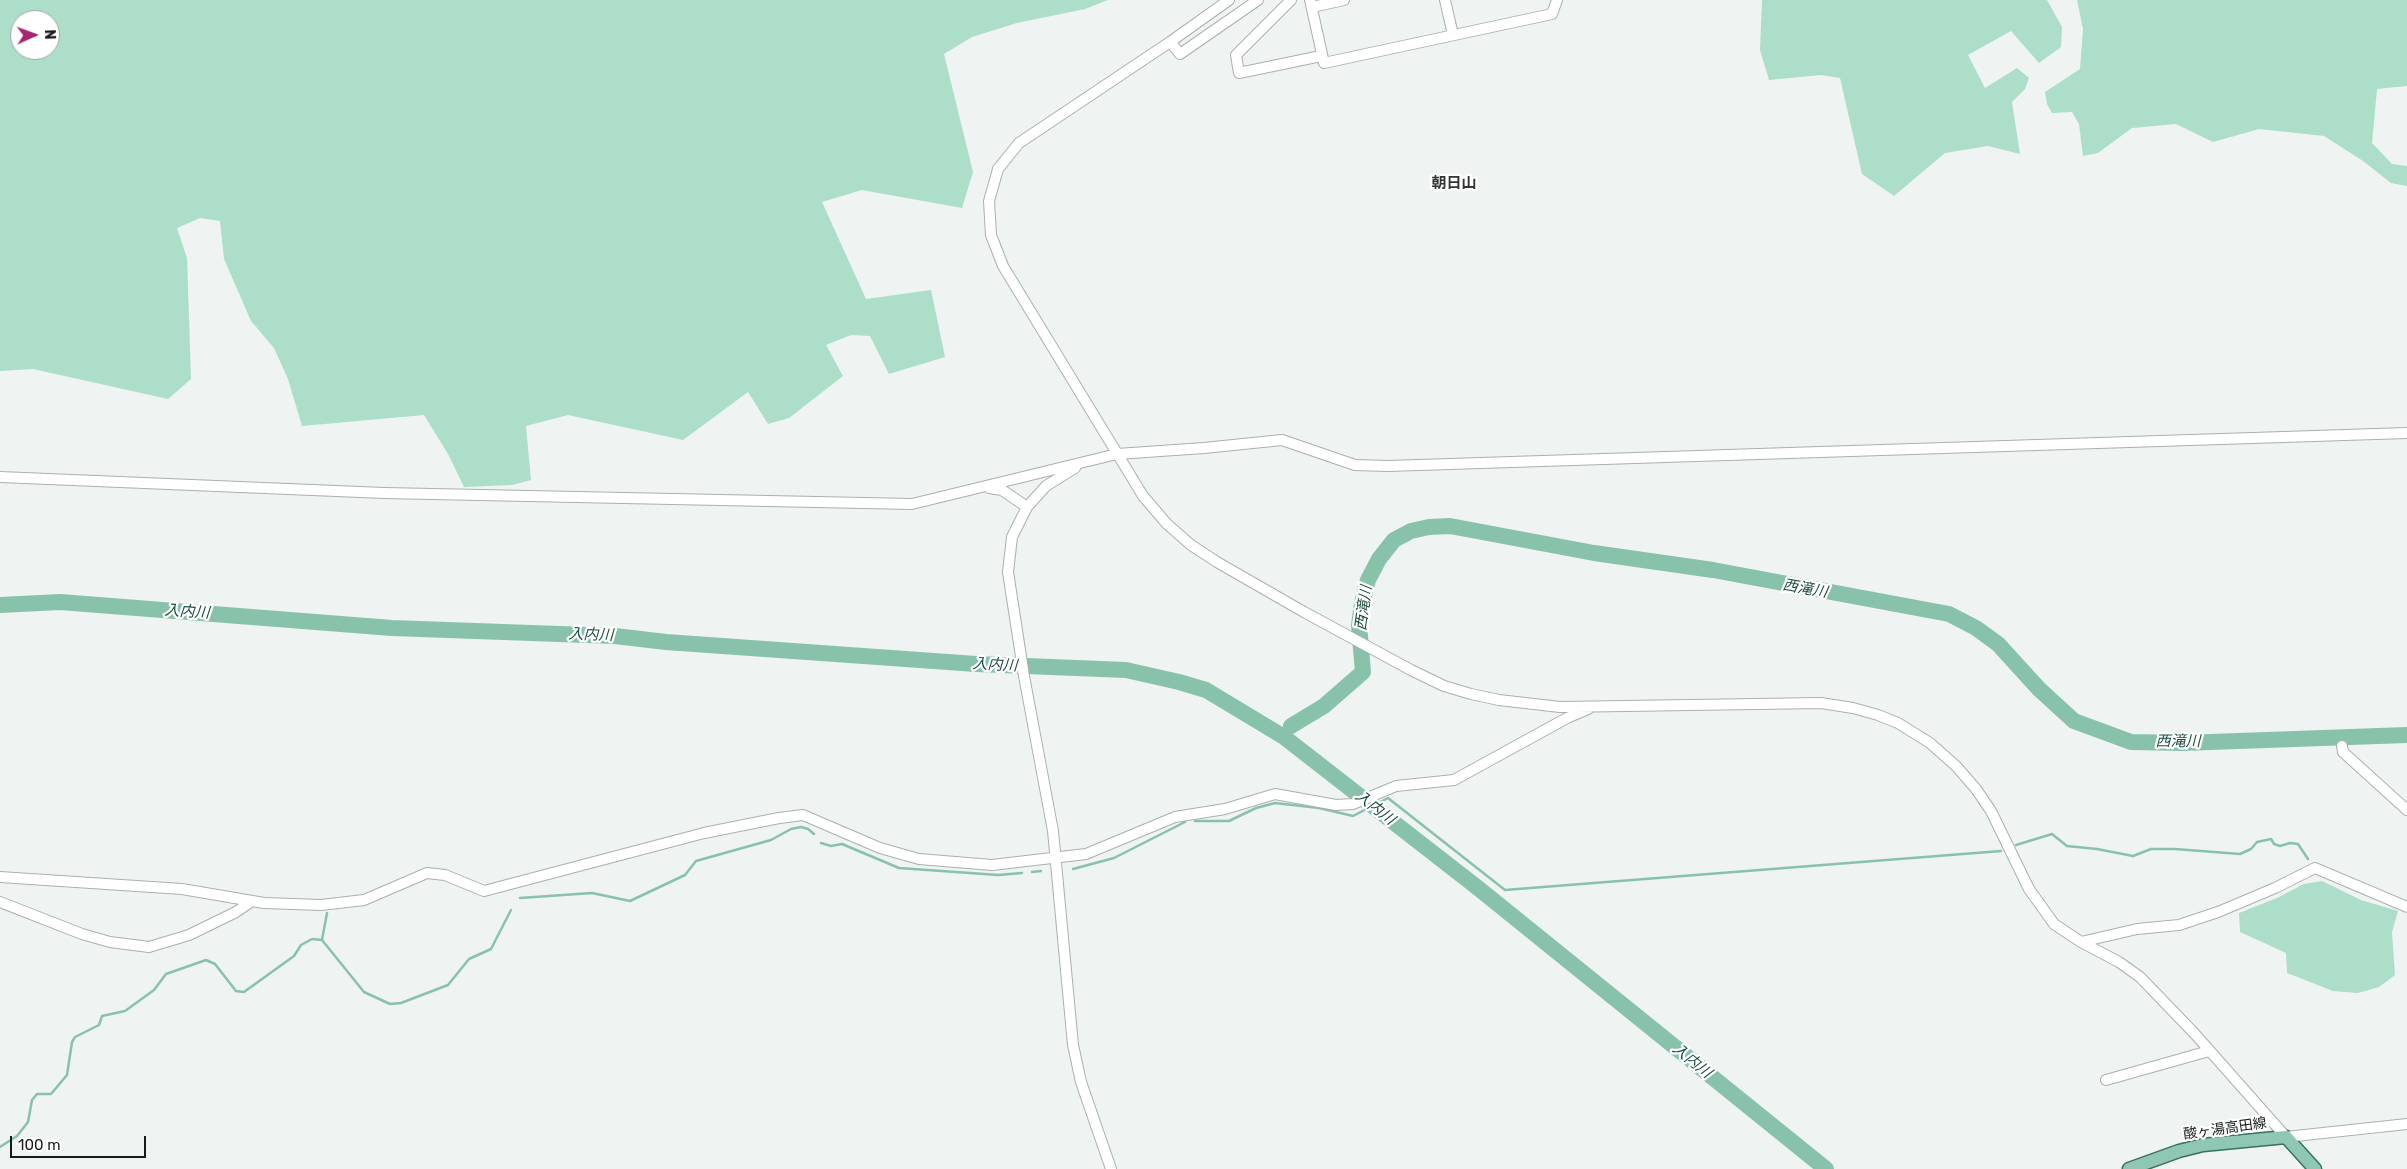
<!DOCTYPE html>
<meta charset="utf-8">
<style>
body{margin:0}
#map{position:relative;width:2407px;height:1169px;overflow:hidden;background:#eff4f2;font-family:Rubik,sans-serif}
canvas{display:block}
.north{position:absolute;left:10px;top:10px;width:50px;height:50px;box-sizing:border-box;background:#fff;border:1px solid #a3a3a3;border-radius:50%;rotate:88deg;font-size:14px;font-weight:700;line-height:20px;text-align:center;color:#191a1a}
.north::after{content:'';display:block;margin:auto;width:18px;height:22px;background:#a62675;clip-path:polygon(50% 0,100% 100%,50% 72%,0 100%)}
.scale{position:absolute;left:10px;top:1136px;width:136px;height:22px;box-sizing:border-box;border:2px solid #191a1a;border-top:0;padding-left:6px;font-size:15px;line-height:18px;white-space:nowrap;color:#191a1a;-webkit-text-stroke:4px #fff;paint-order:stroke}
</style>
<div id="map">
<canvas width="2407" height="1169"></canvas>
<div class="north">N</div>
<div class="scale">100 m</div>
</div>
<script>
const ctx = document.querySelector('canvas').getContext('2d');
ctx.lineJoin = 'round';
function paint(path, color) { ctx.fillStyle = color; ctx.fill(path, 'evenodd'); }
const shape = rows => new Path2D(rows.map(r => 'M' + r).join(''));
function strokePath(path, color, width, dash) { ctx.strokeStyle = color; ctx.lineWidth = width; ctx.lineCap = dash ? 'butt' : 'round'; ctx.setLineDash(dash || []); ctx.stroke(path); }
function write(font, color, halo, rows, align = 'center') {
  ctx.font = font + ' Rubik,"Noto Sans JP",sans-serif'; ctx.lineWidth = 4.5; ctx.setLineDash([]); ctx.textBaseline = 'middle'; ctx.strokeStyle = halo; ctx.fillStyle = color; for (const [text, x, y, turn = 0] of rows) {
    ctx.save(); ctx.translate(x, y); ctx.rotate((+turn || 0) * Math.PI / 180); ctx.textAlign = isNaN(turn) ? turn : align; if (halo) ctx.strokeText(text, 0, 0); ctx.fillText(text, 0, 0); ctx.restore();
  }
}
paint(shape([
 [0,0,1108,0,1085,9,1017,23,972,37,944,54,973,172,962,208,862,190,822,202,866,299,931,290,945,357,889,374,870,336,851,335,826,345,843,376,789,418,768,424,748,392,683,440,568,415,526,426,531,480,512,485,464,487,448,454,424,415,302,426,288,379,274,348,251,321,224,259,220,221,200,218,177,228,187,258,191,379,168,399,33,369,0,371],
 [20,20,50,20,50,50,20,50],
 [1762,0,2047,0,2062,27,2061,47,2039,63,2011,31,1968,55,1985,88,2017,68,2029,78,2025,89,2012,102,2020,154,1988,146,1945,153,1894,196,1862,174,1840,78,1821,75,1769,80,1760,50],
 [2077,0,2407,0,2407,86,2377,89,2372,143,2392,164,2407,166,2407,186,2391,183,2363,161,2324,136,2259,129,2213,142,2176,124,2132,128,2098,153,2083,156,2079,124,2072,112,2052,113,2047,104,2045,92,2080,69,2083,29],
 [2322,881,2361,900,2398,911,2392,932,2395,975,2379,987,2358,993,2333,991,2287,973,2286,953,2240,932,2239,913,2277,898,2304,884]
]), '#acdec9');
strokePath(shape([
 [1195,821,1229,821,1256,808,1275,803,1319,808,1353,816,1388,798,1505,890,2001,851],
 [821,843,831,846,842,844,899,868,998,875,1022,873],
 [2016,845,2052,834,2067,846,2097,849,2133,856,2151,849,2175,849,2240,854,2251,849,2257,842,2271,839,2274,844,2280,846,2290,843,2298,844,2308,859],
 [1073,869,1114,858,1185,822],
 [1032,872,1041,871],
 [520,898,592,893,630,901,685,875,696,861,771,840,791,829,801,827,808,829,814,834],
 [327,913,322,940,364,992,390,1004,401,1003,448,985,469,959,491,949,511,910],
 [0,1147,17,1136,28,1122,32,1100,37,1094,51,1094,67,1075,72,1042,75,1037,99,1025,102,1016,125,1011,154,990,166,974,206,960,215,964,236,991,244,992,294,956,301,945,312,939,322,940]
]), '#88c2ab', 2.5);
strokePath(shape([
 [0,605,60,602,392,628,615,636,666,642,976,664,1126,670,1179,682,1206,690,1284,737,1478,888,1826,1169],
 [1291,726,1324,706,1363,672,1359,625,1362,603,1368,580,1379,559,1394,540,1411,531,1429,527,1450,526,1594,553,1713,570,1949,614,1976,628,1998,644,2039,689,2074,721,2131,742,2182,743,2407,735]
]), '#88c2ab', 16);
const minor = shape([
 [1229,0,1170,42,1019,143,998,169,989,201,991,235,1003,266,1143,496,1167,524,1191,545,1217,562,1304,612,1411,670,1444,686,1471,694,1499,700,1560,707,1821,703,1853,708,1878,715,1898,723,1930,743,1956,766,1976,789,1991,811,2029,889,2054,924,2081,942,2119,962,2140,977,2194,1033,2286,1137,2407,1124],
 [1291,0,1236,55,1239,73,1321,56],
 [1310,0,1324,63,1552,14,1557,0],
 [1445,0,1453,35],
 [1312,7,1344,0],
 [1170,42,1180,54,1258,0],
 [1075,468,1046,486,1027,507,1012,537,1008,572,1024,676,1053,831,1073,1045,1081,1082,1111,1169],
 [0,477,384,493,912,504,1117,454,1204,448,1282,440,1355,465,1388,466,2407,433],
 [989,488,1002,490,1027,507],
 [2342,746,2343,752,2407,810],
 [0,877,182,889,264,903,321,905,364,900,427,873,445,875,484,891,704,833,779,818,803,815,880,848,919,859,992,865,1086,854,1175,817,1225,809,1275,794,1336,805,1353,804,1396,786,1454,780,1567,718,1588,709],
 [0,902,82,934,110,942,149,947,189,935,236,912,252,901],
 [2081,942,2137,929,2179,925,2218,912,2275,888,2315,868,2407,907],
 [2106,1080,2209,1051]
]);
const major = shape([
 [2129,1169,2179,1151,2203,1145,2286,1137,2315,1169]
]);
strokePath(minor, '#abafad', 12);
strokePath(major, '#36725e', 15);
strokePath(minor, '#fff', 10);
strokePath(major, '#90c7b4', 12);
write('14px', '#191a1a', '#fff', [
 ["酸ヶ湯高田線",2225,1129,-8]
]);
write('bold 15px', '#323534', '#fff', [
 ["朝日山",1454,184]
]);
write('italic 15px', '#1d4d3d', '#fff', [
 ["西滝川",1805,589,10],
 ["西滝川",1364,608,-82],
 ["入内川",187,612,4],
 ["入内川",591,635,2],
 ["入内川",995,665,3],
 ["西滝川",2178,742],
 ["入内川",1375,808,38],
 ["入内川",1692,1061,39]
]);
</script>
